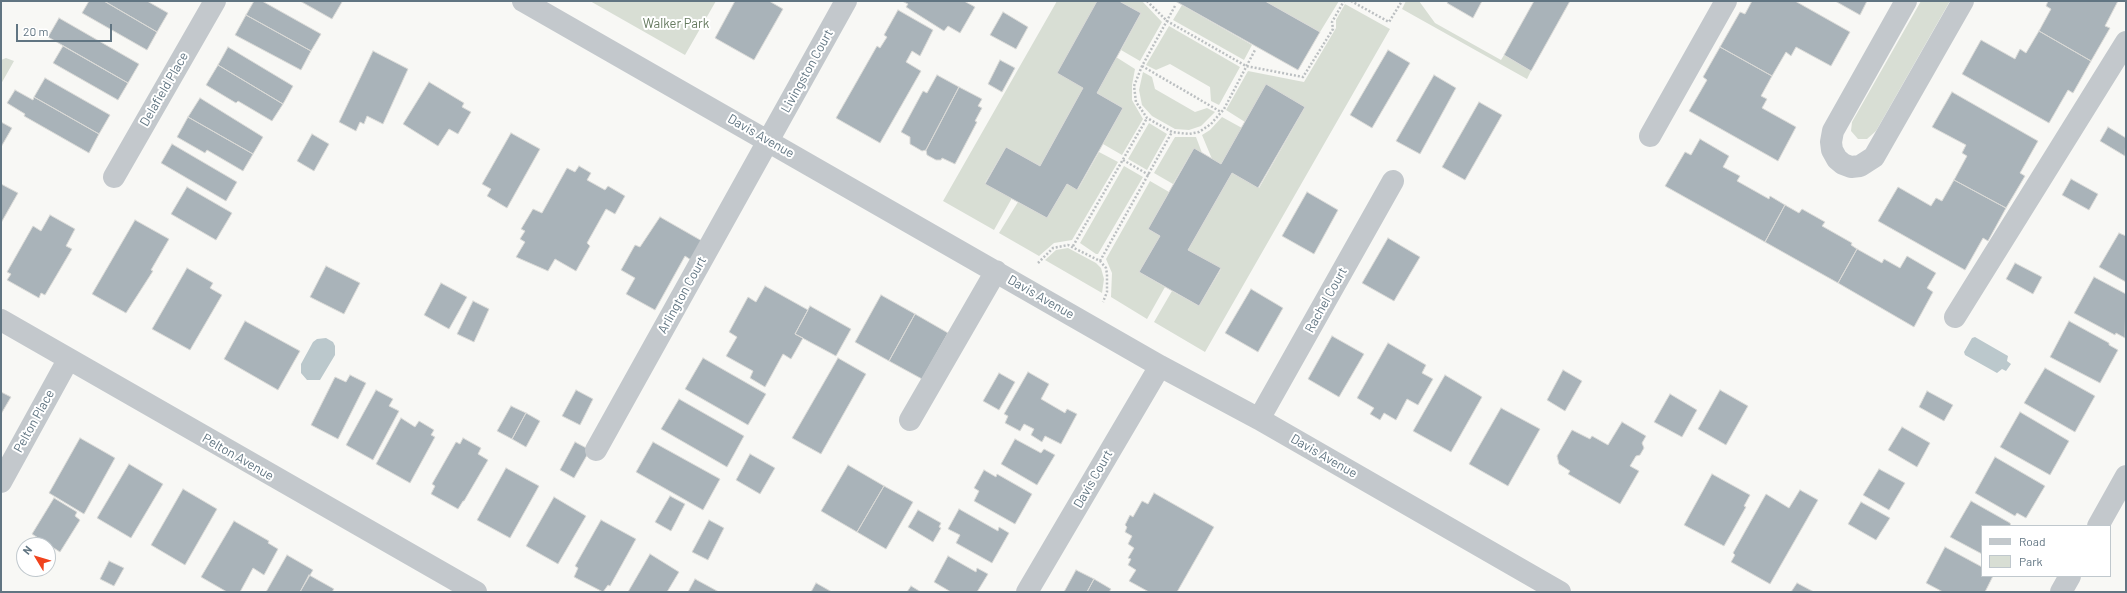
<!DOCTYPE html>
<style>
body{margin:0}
#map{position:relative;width:2127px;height:593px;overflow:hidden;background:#f8f8f5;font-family:Barlow,sans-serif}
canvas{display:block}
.frame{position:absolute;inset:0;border:2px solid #617582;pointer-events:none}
.legend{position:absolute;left:1981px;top:525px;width:130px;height:52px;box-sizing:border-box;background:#fff;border:1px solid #c0c8cd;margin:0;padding:5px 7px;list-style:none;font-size:12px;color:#617582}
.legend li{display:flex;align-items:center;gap:8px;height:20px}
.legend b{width:20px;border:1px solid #c0c8cd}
.north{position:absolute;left:16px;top:537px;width:40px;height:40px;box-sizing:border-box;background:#fff;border:1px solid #c0c8cd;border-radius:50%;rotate:308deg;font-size:11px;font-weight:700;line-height:16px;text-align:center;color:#617582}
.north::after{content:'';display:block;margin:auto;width:14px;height:18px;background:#f0431d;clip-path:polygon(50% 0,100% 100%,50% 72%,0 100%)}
.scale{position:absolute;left:16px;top:24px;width:96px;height:18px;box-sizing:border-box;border:2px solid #617582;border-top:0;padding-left:5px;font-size:12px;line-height:14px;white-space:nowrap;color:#617582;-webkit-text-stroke:3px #fff;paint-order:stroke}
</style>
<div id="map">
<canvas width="2127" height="593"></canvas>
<div class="frame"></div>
<ul class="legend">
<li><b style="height:5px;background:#c3c8cc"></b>Road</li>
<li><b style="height:11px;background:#d8ded4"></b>Park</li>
</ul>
<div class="north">N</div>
<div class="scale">20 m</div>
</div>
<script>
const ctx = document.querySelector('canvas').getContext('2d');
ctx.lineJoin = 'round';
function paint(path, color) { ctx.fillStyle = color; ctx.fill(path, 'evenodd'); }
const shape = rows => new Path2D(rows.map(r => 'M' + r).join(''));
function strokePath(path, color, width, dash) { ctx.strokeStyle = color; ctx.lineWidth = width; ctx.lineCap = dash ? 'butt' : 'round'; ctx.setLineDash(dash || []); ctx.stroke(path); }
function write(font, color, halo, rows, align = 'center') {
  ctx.font = font + ' Barlow,sans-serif'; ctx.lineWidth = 4; ctx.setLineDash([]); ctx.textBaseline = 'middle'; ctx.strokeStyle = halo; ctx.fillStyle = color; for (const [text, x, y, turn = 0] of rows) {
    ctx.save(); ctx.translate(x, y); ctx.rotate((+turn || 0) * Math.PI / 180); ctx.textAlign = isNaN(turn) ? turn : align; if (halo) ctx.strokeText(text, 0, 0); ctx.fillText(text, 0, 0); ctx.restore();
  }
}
paint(shape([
 [590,1,716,1,685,55],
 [1057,1,1097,1,1083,88,1040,166,1006,147,985,183,1012,198,994,230,943,201],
 [1119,1,1142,1,1162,22,1140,61,1121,50,1141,13],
 [1265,1,1339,1,1320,32],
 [1406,1,1419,1,1435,23,1501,60,1504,55,1531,71,1527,79,1402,9],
 [1921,1,1950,1,1876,131,1867,139,1858,139,1851,131,1852,122],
 [1345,4,1390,29,1205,352,1154,322,1172,291,1199,306,1221,269,1188,250,1232,173,1259,188,1305,107,1266,85,1245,122,1226,110,1248,71,1304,82,1336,28,1336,20],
 [1182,5,1252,45,1244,60,1173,20],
 [1169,26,1240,67,1219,105,1211,101,1210,87,1170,64,1156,70,1146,65],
 [1116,57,1135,69,1132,85,1132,100,1143,119,1122,155,1103,144,1123,108,1097,93],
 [6,58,14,61,1,84,1,60],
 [1143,72,1152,77,1155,89,1195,112,1207,108,1215,112,1201,126,1189,130,1175,129,1152,116,1142,105,1139,90],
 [1222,117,1242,128,1221,164,1212,159,1202,135,1210,130],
 [1149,123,1167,134,1147,170,1128,159],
 [1175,137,1196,137,1202,153,1194,148,1173,184,1154,173],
 [1099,152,1118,162,1072,240,1054,243,1039,256,999,233,1018,202,1047,218,1067,184,1078,189],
 [1124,166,1143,177,1098,254,1096,254,1080,243],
 [1150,181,1169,192,1148,229,1160,236,1139,272,1165,287,1147,319,1111,297,1112,273,1106,259],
 [1068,248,1096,263,1101,268,1104,279,1102,293,1045,260,1056,250]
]), '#d8ded4');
paint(shape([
 [1975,337,2008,356,2007,361,2011,364,2006,371,2002,369,1997,373,1965,355,1964,352,1972,338],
 [326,338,333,342,335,346,335,355,320,380,307,380,301,373,301,364,313,342,317,339]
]), '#bbc8cc');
const building = shape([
 [89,1,104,1,157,32,147,50,82,13,89,1],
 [104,1,147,1,168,13,157,32,104,1],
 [254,1,262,1,321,34,311,51,246,15,254,1],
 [300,1,341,1,342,2,332,19,300,1],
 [735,1,769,1,783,9,754,60,715,38,735,1],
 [902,1,964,1,975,7,960,33,948,26,944,31,906,7,908,4,902,1],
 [1097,1,1119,1,1141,13,1097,93,1123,108,1077,190,1067,184,1047,218,985,184,1006,147,1040,166,1083,88,1057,73,1097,1],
 [1175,1,1265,1,1320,32,1298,70,1175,1],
 [1448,1,1482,1,1473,18,1447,3,1448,1],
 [1534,1,1570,1,1531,71,1504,55,1534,1],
 [1752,1,1795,1,1850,32,1831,66,1796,47,1791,56,1786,52,1772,76,1720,47,1740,12,1745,14,1752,1],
 [1835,1,1867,1,1860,15,1835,1],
 [2048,1,2118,1,2105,26,2110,28,2091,61,2039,31,2051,9,2046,6,2048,1],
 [898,10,933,30,920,56,912,51,906,62,921,71,880,143,836,118,877,46,880,48,887,37,884,35,898,10],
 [1003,12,1028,27,1016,49,990,35,1003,12],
 [246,15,311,51,301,70,235,35,246,15],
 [59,18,139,64,128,83,48,37,59,18],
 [2039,31,2091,61,2073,93,2068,90,2049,123,1962,74,1981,40,2015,59,2020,49,2026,53,2039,31],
 [63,46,128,83,118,100,53,63,63,46],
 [228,47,293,86,283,104,218,65,228,47],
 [1720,47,1772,76,1761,96,1767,99,1762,108,1796,127,1778,161,1689,111,1707,80,1703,77,1720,47],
 [1388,50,1410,63,1372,128,1350,115,1388,50],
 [373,51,408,69,383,124,367,116,364,124,360,122,356,131,339,122,373,51],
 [1000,60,1015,68,1002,92,988,84,1000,60],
 [218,65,283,104,272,121,238,101,236,103,206,85,218,65],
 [937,75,959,87,926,150,922,151,910,144,910,137,901,132,923,91,927,93,937,75],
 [1434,75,1456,88,1420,154,1396,141,1434,75],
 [45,78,110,115,99,134,34,97,45,78],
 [429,82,464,103,462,107,471,112,458,134,449,129,438,146,403,124,429,82],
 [1266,84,1305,107,1258,188,1232,173,1188,250,1221,268,1199,306,1139,272,1160,236,1148,229,1194,148,1221,164,1266,84],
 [959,87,982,99,978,106,982,108,975,121,977,122,955,164,942,158,941,160,936,160,927,155,926,150,959,87],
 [15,90,33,100,34,97,99,134,89,153,24,116,25,114,7,103,15,90],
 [1952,92,2038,141,2020,173,2025,176,2006,208,1954,180,1967,156,1962,153,1966,145,1932,127,1952,92],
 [200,98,263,137,253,154,188,117,200,98],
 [1479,102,1502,115,1465,180,1442,167,1479,102],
 [188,117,253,154,243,171,207,150,205,153,177,137,188,117],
 [1,122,12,128,1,147,1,122],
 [2108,127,2126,138,2125,156,2100,141,2108,127],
 [511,133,540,149,507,208,487,196,491,189,482,184,511,133],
 [312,134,329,144,314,171,297,161,312,134],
 [1700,139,1729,156,1723,167,1740,176,1737,181,1769,199,1770,196,1785,205,1765,242,1665,186,1685,152,1691,155,1700,139],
 [172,144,237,182,226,201,161,163,172,144],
 [579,166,591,173,587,180,605,190,608,186,625,196,615,214,606,209,587,243,590,246,576,271,555,259,548,271,516,257,525,242,520,239,525,231,521,229,533,209,542,213,567,168,575,172,579,166],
 [2071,179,2098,194,2089,210,2062,195,2071,179],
 [1954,180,2006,208,1988,241,1983,238,1965,270,1878,221,1898,187,1931,206,1936,198,1942,201,1954,180],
 [1,184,18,193,1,223,1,184],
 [187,187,232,213,216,240,171,214,187,187],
 [1307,192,1338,210,1314,254,1282,236,1307,192],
 [1785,205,1799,213,1802,209,1825,222,1822,226,1852,243,1851,245,1857,249,1838,283,1765,242,1785,205],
 [50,215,75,229,66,246,72,249,45,295,41,293,39,298,7,280,11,274,7,272,33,226,41,231,50,215],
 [660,217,702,241,691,260,685,256,655,310,626,294,635,278,621,270,635,245,640,247,660,217],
 [135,220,169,239,151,270,153,271,126,313,92,294,135,220],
 [2119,233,2126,236,2126,282,2099,267,2119,233],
 [1388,238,1420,257,1394,301,1362,283,1388,238],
 [1857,249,1882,263,1884,259,1900,268,1907,256,1936,273,1927,288,1933,292,1914,327,1838,283,1857,249],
 [2015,263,2042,277,2033,294,2006,279,2015,263],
 [326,266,360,283,344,314,310,297,326,266],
 [187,268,213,283,210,288,222,295,190,350,152,329,187,268],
 [2094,277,2126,294,2125,338,2116,333,2115,335,2074,313,2094,277],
 [441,283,467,297,449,329,424,315,441,283],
 [765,286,808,310,795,334,803,338,791,359,783,354,765,387,750,378,753,371,726,356,737,337,729,332,748,297,756,302,765,286],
 [1251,289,1283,308,1258,352,1225,333,1251,289],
 [881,295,915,314,889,361,855,342,881,295],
 [473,301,489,309,474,342,457,334,473,301],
 [810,306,851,329,836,356,795,334,810,306],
 [915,314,948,333,922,379,889,361,915,314],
 [245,321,300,351,278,390,224,359,245,321],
 [2069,321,2109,343,2109,345,2118,350,2100,383,2050,357,2069,321],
 [1332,336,1364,354,1339,397,1308,379,1332,336],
 [1388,343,1426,365,1422,373,1433,379,1418,405,1407,399,1396,420,1384,413,1380,420,1370,414,1374,408,1357,398,1388,343],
 [703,358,766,394,748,425,685,389,703,358],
 [838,358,866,374,821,454,792,438,838,358],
 [2045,368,2095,396,2075,432,2024,403,2045,368],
 [1563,370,1582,381,1565,411,1547,400,1563,370],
 [1028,372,1049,384,1041,399,1065,413,1067,409,1077,414,1061,444,1045,436,1042,442,1031,435,1034,429,1024,424,1020,431,1005,423,1008,416,1004,414,1028,372],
 [999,373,1015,382,999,410,983,401,999,373],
 [350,375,366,383,338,439,311,425,335,377,346,382,350,375],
 [1445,375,1482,397,1451,452,1413,431,1445,375],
 [376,390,393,399,389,406,399,411,373,460,346,445,376,390],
 [576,390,593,399,580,425,562,416,576,390],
 [1720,390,1748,406,1726,445,1698,429,1720,390],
 [1927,391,1953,405,1944,421,1919,407,1927,391],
 [1,392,11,397,1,414,1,392],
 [1670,394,1697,410,1682,437,1654,422,1670,394],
 [679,399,744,436,727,467,661,429,679,399],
 [511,406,526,413,512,439,497,431,511,406],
 [1501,408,1540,429,1508,486,1469,464,1501,408],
 [2020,412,2069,441,2050,475,2000,447,2020,412],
 [526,413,540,421,526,447,512,439,526,413],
 [401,418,415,427,419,421,434,430,431,435,435,437,410,483,376,464,401,418],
 [1622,422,1646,436,1642,443,1644,448,1640,455,1636,456,1630,466,1639,471,1620,504,1568,474,1570,471,1559,464,1557,456,1572,430,1590,439,1592,436,1608,445,1622,422],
 [1902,427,1930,443,1917,467,1888,450,1902,427],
 [80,438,115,458,84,514,49,493,80,438],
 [463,438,481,448,478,454,488,460,464,501,463,501,458,509,431,494,435,486,432,484,456,442,460,444,463,438],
 [1015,439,1041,453,1044,449,1055,455,1037,485,1001,464,1015,439],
 [575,442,590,450,574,478,560,470,575,442],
 [653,442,720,479,703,510,636,472,653,442],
 [750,454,775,468,760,494,736,480,750,454],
 [1995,457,2045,486,2026,518,2017,513,2015,516,1975,493,1995,457],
 [129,464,163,484,131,538,97,518,129,464],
 [848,465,884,486,857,532,821,511,848,465],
 [506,468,539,486,510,538,477,520,506,468],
 [1879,469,1905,483,1889,510,1863,495,1879,469],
 [984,470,996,477,997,474,1032,494,1015,524,974,501,979,491,974,488,984,470],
 [1712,474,1750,495,1744,506,1746,507,1724,546,1684,525,1712,474],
 [884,486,913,502,886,549,857,532,884,486],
 [183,489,217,509,185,565,151,545,183,489],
 [1800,490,1818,500,1770,584,1731,562,1735,555,1733,553,1766,494,1789,508,1800,490],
 [1154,493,1214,527,1177,592,1149,592,1129,581,1136,570,1128,565,1131,559,1128,558,1134,548,1128,544,1132,536,1125,532,1127,527,1125,525,1130,515,1133,517,1142,501,1148,504,1154,493],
 [670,496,685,504,671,531,655,522,670,496],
 [554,497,586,516,558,564,526,546,554,497],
 [54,498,77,512,75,516,80,520,60,552,32,534,54,498],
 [1971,501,2010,523,2011,526,1982,526,1982,554,1950,537,1971,501],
 [1861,502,1890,518,1876,540,1848,524,1861,502],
 [959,509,998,531,999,527,1009,533,992,563,956,543,960,535,948,529,959,509],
 [918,510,941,523,939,527,941,528,933,542,908,527,918,510],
 [601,520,636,539,610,586,608,585,603,592,574,577,578,568,575,566,601,520],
 [709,520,724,528,708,560,692,552,709,520],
 [234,521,269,541,268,543,278,549,264,575,253,568,240,592,227,592,201,577,234,521],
 [1945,547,1982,567,1982,576,1993,576,1985,592,1943,592,1926,583,1945,547],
 [650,554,679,572,667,592,628,592,650,554],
 [287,555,313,570,300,592,266,592,287,555],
 [948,556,976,572,977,568,988,574,977,592,951,592,934,582,948,556],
 [109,561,124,568,114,586,100,579,109,561],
 [1076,570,1094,579,1087,592,1064,592,1076,570],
 [309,575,334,589,332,592,300,592,309,575],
 [695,579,719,592,688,592,695,579],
 [1094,579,1111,589,1109,592,1087,592,1094,579],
 [816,583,832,592,811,592,816,583],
 [1797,583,1814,592,1791,592,1797,583],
 [911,586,921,592,907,592,911,586]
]);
paint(building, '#a9b3b9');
strokePath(building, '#dadad7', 1);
strokePath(shape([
 [1147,1,1167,21,1246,66,1303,77,1333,29,1332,22,1344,1],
 [1351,1,1389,22,1402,1],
 [1175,6,1142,66,1134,86,1136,102,1143,112,1147,118,1172,132,1189,134,1199,132,1211,124,1224,109,1255,50],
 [1142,66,1221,112],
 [1123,160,1149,175],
 [1073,246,1147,118],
 [1100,261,1172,132],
 [1038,263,1053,248,1068,245,1100,261,1106,268,1107,274,1107,292,1103,302]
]), '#bbbfc1', 2.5, [2, 2]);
strokePath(shape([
 [523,1,1160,366,1259,419,1560,592],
 [1906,1,1833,131,1831,142,1832,150,1837,159,1843,164,1851,167,1860,166,1874,157,1963,1],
 [1650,136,1726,1],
 [114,177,215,1],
 [1955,317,2126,42],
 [1,320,476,592],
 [1259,419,1393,181],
 [910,420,996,271],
 [596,450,846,1],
 [1,482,68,360],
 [2098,526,2126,476],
 [1027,592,1160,366],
 [2061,592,2070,576]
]), '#c3c8cc', 22);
write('13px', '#667a60', '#fff', [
 ["Walker Park",676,24]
]);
write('13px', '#617582', '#fff', [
 ["Livingston Court",807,71,-61],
 ["Delafield Place",164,89,-60],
 ["Davis Avenue",761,136,30],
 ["Arlington Court",682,295,-61],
 ["Davis Avenue",1041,297,30],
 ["Rachel Court",1326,300,-61],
 ["Pelton Place",34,421,-61],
 ["Davis Avenue",1324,456,30],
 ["Pelton Avenue",238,457,30],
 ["Davis Court",1093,479,-60]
]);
</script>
